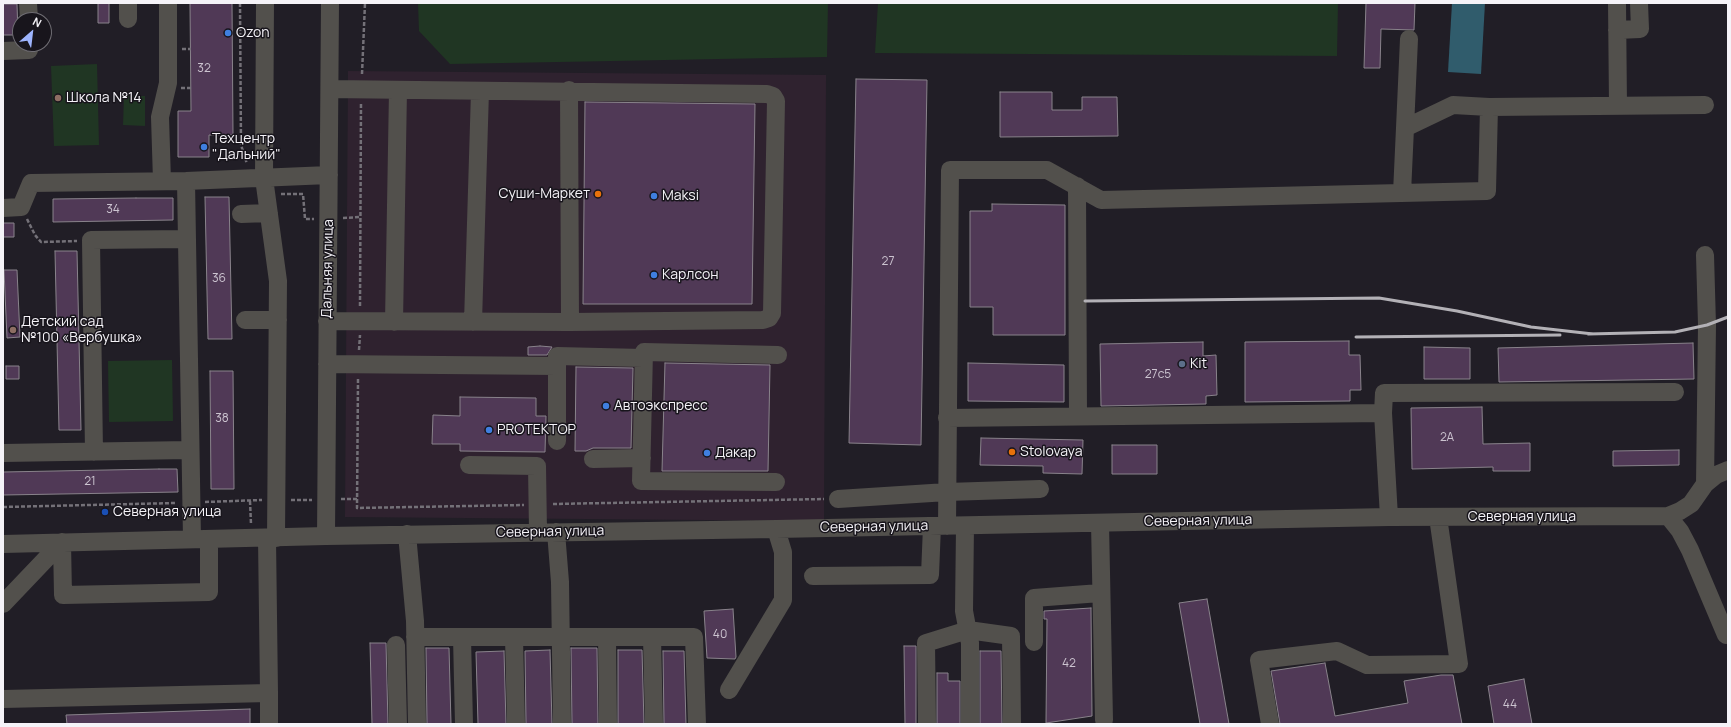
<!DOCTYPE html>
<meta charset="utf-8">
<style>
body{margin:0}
#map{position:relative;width:1731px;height:727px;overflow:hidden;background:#211e26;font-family:Manrope,sans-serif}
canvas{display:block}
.frame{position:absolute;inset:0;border:4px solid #f5f3f8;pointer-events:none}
.north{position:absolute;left:12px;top:12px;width:40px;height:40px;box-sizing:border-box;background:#18151c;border:1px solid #706e74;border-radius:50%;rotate:28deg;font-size:11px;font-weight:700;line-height:16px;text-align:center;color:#f5f3f8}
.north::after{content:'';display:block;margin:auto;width:14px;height:18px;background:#9eb4fd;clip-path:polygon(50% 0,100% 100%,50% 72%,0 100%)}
</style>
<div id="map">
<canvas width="1731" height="727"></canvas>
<div class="frame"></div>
<div class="north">N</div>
</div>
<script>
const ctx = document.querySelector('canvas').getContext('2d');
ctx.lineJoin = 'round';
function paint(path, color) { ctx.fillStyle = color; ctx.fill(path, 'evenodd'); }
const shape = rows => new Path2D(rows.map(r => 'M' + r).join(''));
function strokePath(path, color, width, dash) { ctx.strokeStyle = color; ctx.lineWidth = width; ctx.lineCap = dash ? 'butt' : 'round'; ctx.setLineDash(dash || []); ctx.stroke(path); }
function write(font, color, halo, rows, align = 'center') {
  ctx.font = font + ' Manrope,sans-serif'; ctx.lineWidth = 3; ctx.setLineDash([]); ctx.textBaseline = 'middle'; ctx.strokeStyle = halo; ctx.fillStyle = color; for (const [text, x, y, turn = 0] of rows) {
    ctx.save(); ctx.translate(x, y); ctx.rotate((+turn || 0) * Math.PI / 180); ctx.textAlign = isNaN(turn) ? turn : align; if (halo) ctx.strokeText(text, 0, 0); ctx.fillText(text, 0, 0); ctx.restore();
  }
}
paint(shape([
 [348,71,826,75,824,521,345,517]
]), '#2f222f');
paint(shape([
 [418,3,828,3,827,57,450,64,419,31],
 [878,3,1338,3,1337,56,875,53],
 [97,64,99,145,54,146,51,66],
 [124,96,145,96,145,126,123,125],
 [172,360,173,421,109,422,108,361]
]), '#203623');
paint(shape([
 [1452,3,1485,3,1481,74,1448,72]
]), '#305c6c');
const building = shape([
 [98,3,109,3,109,23,98,23,98,3],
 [190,3,232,3,233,135,209,135,209,157,178,157,178,111,191,111,190,3],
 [1366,3,1415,3,1414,30,1381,29,1380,68,1364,68,1366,3],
 [3,4,17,4,18,35,3,35,3,4],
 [856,79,927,80,921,445,849,443,856,79],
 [1000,92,1052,92,1052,110,1082,110,1082,97,1117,97,1118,136,1000,137,1000,92],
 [585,102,755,104,752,304,583,304,585,102],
 [205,197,229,197,232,339,208,339,205,197],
 [136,198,173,198,173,220,53,222,53,199,136,198],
 [992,204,1065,205,1065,335,993,335,993,307,970,307,970,211,992,211,992,204],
 [3,223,14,223,14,237,3,237,3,223],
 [55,251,77,251,81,430,59,430,55,251],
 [4,270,17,270,20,337,7,338,4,270],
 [1349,341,1349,355,1360,355,1361,390,1350,390,1350,401,1245,402,1245,342,1349,341],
 [1203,342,1203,356,1216,355,1217,395,1206,396,1206,404,1101,406,1100,344,1203,342],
 [1693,343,1694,379,1499,382,1498,348,1693,343],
 [540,346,552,347,547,355,528,355,528,347,540,346],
 [1424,347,1470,348,1470,379,1424,379,1424,347],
 [665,363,770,365,768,471,662,471,665,363],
 [968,363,1064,365,1064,402,968,401,968,363],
 [6,366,19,366,19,379,6,379,6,366],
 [576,367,633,368,631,448,593,448,586,451,575,451,576,367],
 [210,371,233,371,234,489,211,489,210,371],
 [460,397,536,398,536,416,546,416,545,452,460,451,460,444,432,444,433,415,460,416,460,397],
 [1482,407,1483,444,1530,443,1530,471,1493,471,1493,467,1412,469,1411,408,1482,407],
 [981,438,1083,440,1082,474,1043,473,1043,466,980,465,981,438],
 [1112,445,1157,445,1157,474,1112,474,1112,445],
 [1679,450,1679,465,1613,466,1613,451,1679,450],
 [159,469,177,469,178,492,3,495,3,472,159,469],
 [1207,599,1229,724,1200,724,1179,603,1207,599],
 [1091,608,1092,716,1046,723,1047,619,1044,619,1044,611,1091,608],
 [733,609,736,657,735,659,707,658,704,611,733,609],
 [370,643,386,643,388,724,372,724,370,643],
 [904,646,916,646,916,724,905,724,904,646],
 [426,648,449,648,451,724,427,724,426,648],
 [571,648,597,648,598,724,572,724,571,648],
 [550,650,552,724,526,724,525,651,550,650],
 [618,650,642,650,644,724,618,724,618,650],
 [504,651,506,724,478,724,476,652,504,651],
 [663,651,684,651,686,724,664,724,663,651],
 [980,651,1001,651,1002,724,980,724,980,651],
 [1325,663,1335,716,1408,703,1404,681,1441,675,1453,675,1462,724,1280,724,1271,671,1325,663],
 [937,673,948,673,948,681,960,681,960,724,937,724,937,673],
 [1524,679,1532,724,1494,724,1488,686,1524,679],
 [250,709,250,724,67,724,66,715,250,709]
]);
paint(building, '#503956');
strokePath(building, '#89838b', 1);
strokePath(shape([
 [240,3,241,145,247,164],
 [182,49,191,49],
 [362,74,365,3],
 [181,88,191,88],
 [281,194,303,194,305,219,314,219],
 [343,218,361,217],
 [27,219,35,235,41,242,77,241],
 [360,306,361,103],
 [359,350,360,335],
 [358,379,357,508,524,505],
 [341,499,357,499],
 [291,500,312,500],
 [250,501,251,524],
 [205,502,262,500],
 [553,504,824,499],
 [3,507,176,503]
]), '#747178', 2.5, [4, 2]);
strokePath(shape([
 [28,3,29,20],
 [128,3,128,19],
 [265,3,264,178,278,281,276,538],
 [1617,3,1618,106],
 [1617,30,1640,29,1639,3],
 [3,51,29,50,29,44],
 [569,90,570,322],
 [1405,128,1409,39],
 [162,181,160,117,168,83,168,3],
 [186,181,192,539],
 [1077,186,1078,416],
 [1402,193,1405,128,1453,105,1489,107],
 [3,208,21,207,31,183,186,181,329,175],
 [241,214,269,213],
 [245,320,278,320],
 [327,321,570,322,763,320,769,318,772,313,776,101,773,96,767,94,330,89],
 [394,322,398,90],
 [473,322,480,91],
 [327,364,557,366],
 [1383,413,1384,393,1675,392],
 [947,418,1383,413,1389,517],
 [557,441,557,356,643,358],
 [94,452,91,240,186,239],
 [3,453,189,450],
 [593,459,642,458],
 [469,465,537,466,538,532],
 [776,482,641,481,644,352,778,355],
 [1705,484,1707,325,1705,255],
 [838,499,947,492,1040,489],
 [1668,516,1680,531,1690,550,1726,635],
 [1100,523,1104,720],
 [947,526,950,170,1047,170,1101,200,1487,191,1489,107,1705,105],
 [965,526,964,611,970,643,970,724],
 [556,532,560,582,562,724],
 [407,534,415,621,417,724],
 [326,536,330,3],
 [62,542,63,595,209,592,209,539],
 [3,544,326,536,776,529,1389,517,1668,516,1680,511,1691,504,1705,484,1716,475,1728,470],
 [813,576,930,575,932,526],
 [3,604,62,542],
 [415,637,694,637,697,724],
 [462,637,464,724],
 [514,637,516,724],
 [607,637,608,724],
 [652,637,654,724],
 [1034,642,1034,598,1100,593],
 [396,645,398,724],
 [729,690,783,600,783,552,776,529],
 [269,693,269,724],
 [3,699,269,693,267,538],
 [927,724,926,643,968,630,1011,636,1012,724],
 [1270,724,1259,660,1337,651,1367,665,1459,664,1438,517]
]), '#52504c', 18);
strokePath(shape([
 [1085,301,1379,298,1457,311,1531,327,1593,334],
 [1588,334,1675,332,1707,325,1728,317],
 [1356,337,1560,335]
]), '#b3b1b6', 3);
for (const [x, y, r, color] of [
 [228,33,4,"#3f7fe0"],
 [58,98,4,"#8d6e63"],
 [204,147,4,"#3f7fe0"],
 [598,194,4,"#e8710a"],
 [654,196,4,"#3f7fe0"],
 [654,275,4,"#3f7fe0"],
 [13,330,4,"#8d6e63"],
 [1182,364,4,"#5c6f8a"],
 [606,406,4,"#3f7fe0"],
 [489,430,4,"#3f7fe0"],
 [1012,452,4,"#e8710a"],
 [707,453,4,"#3f7fe0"],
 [105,512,4,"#1a4fb4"]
]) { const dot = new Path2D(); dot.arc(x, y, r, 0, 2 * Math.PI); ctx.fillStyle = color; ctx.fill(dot); strokePath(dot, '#18151c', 1.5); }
write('12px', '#ccc4d0', null, [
 ["32",204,69],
 ["34",113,210],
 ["27",888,262],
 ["36",219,279],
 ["27с5",1158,375],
 ["38",222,419],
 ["2А",1447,438],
 ["21",90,482],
 ["40",720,635],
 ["42",1069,664],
 ["44",1510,705]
]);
write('14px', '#f5f3f8', '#18151c', [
 ["Ozon",236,33],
 ["Школа №14",66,98],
 ["Техцентр",212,139],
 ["\"Дальний\"",212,155],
 ["Суши-Маркет",590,194,"right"],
 ["Maksi",662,196],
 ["Карлсон",662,275],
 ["Детский сад",21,322],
 ["№100 «Вербушка»",21,338],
 ["Kit",1190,364],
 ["Автоэкспресс",614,406],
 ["PROТЕКТОР",497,430],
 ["Stolovaya",1020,452],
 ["Дакар",715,453],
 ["Северная улица",113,512]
], 'left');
write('14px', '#f5f3f8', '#18151c', [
 ["Дальняя улица",328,269,-89],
 ["Северная улица",1522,517],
 ["Северная улица",1198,521,-1],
 ["Северная улица",874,527,-1],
 ["Северная улица",550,532,-1]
]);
</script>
